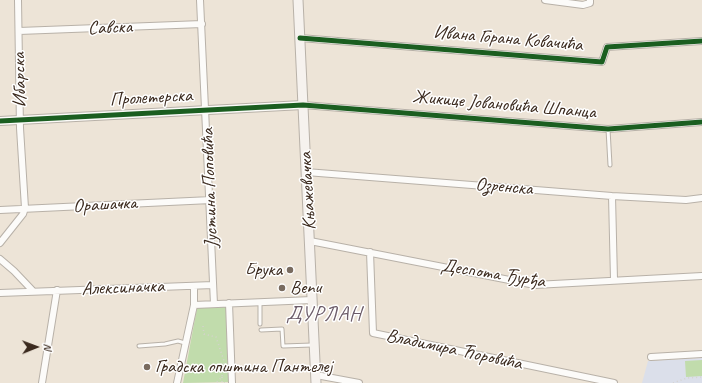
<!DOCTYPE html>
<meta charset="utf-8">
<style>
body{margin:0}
#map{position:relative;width:702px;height:383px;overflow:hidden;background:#ede4d7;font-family:Caveat,sans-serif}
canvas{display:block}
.north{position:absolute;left:16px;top:327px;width:40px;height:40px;-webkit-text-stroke:3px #fff;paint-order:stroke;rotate:89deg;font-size:11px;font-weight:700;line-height:16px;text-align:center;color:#3b2a1e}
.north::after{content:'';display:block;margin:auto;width:14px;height:18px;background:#3b2a1e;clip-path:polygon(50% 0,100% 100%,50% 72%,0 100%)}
</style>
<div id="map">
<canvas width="702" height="383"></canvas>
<div class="north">N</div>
</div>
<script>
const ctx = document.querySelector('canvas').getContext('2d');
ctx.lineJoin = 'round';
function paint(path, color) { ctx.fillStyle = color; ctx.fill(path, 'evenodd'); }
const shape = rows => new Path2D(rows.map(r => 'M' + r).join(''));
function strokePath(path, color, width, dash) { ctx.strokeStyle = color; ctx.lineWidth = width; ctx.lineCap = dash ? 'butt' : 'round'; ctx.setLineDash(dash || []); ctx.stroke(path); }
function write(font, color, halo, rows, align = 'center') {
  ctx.font = font + ' Caveat,sans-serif'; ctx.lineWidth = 3; ctx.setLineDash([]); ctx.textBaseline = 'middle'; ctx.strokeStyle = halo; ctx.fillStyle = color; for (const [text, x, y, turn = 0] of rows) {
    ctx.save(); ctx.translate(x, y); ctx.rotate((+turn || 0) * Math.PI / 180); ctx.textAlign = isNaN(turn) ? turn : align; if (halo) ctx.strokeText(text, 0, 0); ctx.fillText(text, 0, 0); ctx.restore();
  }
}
paint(shape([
 [702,358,702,383,642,383,648,361]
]), '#dbdfea');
paint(shape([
 [226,307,229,382,183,383,197,308],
 [702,360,702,376,686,377,685,361]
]), '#c1dcac');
const service = shape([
 [608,129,610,165],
 [260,303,260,324],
 [261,330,282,329,283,346,312,345],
 [139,346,165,344,178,341,185,343]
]);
const minor = shape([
 [200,0,214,304],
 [545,0,583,5,590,3,590,0],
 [19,31,202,24],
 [300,38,602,62,607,47,702,41],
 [303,105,608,129,702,122],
 [306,172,612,196,686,200,702,198],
 [612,196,614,280],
 [0,210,211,200],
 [310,241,535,285,702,276],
 [0,243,23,214,25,208,20,128,18,0],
 [370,252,373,333,614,383],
 [0,259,14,271,33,291],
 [0,293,213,285],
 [229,303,232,383],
 [194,305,312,300],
 [651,357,702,354],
 [316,375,359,383],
 [42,383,57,290],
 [177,383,194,305,194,286]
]);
const tertiary = shape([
 [0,121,303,105]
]);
const secondary = shape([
 [298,0,316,383]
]);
strokePath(service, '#b8b1a8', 5);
strokePath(minor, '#b8b1a8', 8);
strokePath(tertiary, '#b8b1a8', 10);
strokePath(secondary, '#b8b1a8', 11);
strokePath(shape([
 [203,326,204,334,216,337,224,361,222,377,216,383],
 [222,377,222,383,226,383],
 [673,383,687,378,702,377]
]), '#d5d2ce', 1.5, [1, 3]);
strokePath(service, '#fcfbf9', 3);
strokePath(minor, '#fcfbf9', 6);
strokePath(tertiary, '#fcfbf9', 8);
strokePath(secondary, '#f6f2ee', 9);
strokePath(shape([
 [300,38,602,62,607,47,702,41],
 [0,121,303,105,608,129,702,122]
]), '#1b5e20', 5);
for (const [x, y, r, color] of [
 [290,270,4,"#796b5f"],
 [282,288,4,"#796b5f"],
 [147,367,4,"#796b5f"]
]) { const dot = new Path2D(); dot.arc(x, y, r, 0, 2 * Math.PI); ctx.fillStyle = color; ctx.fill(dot); strokePath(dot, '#fff', 1.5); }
write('19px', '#3b2a1e', '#fff', [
 ["Савска",110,28,-2],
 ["Ивана Горана Ковачића",508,39,5],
 ["Ибарска",20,80,-91],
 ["Пролетерска",151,98,-3],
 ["Жикице Јовановића Шпанца",504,105,5],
 ["Озренска",504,187,5],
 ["Јустина Поповића",210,188,-92],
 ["Књажевачка",308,191,-93],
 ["Орашачка",105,205,-3],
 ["Деспота Ђурђа",493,274,9],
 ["Алексиначка",123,288,-2],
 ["Владимира Ћоровића",454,350,12]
]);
write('19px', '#3b2a1e', '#fff', [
 ["Брука",282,270,"right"],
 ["Benu",290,288],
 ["Градска општина Пантелеј",155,367]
], 'left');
ctx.letterSpacing = '1px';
write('21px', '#6c5c69', '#fff', [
 ["ДУРЛАН",324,314]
]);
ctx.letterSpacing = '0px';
</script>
